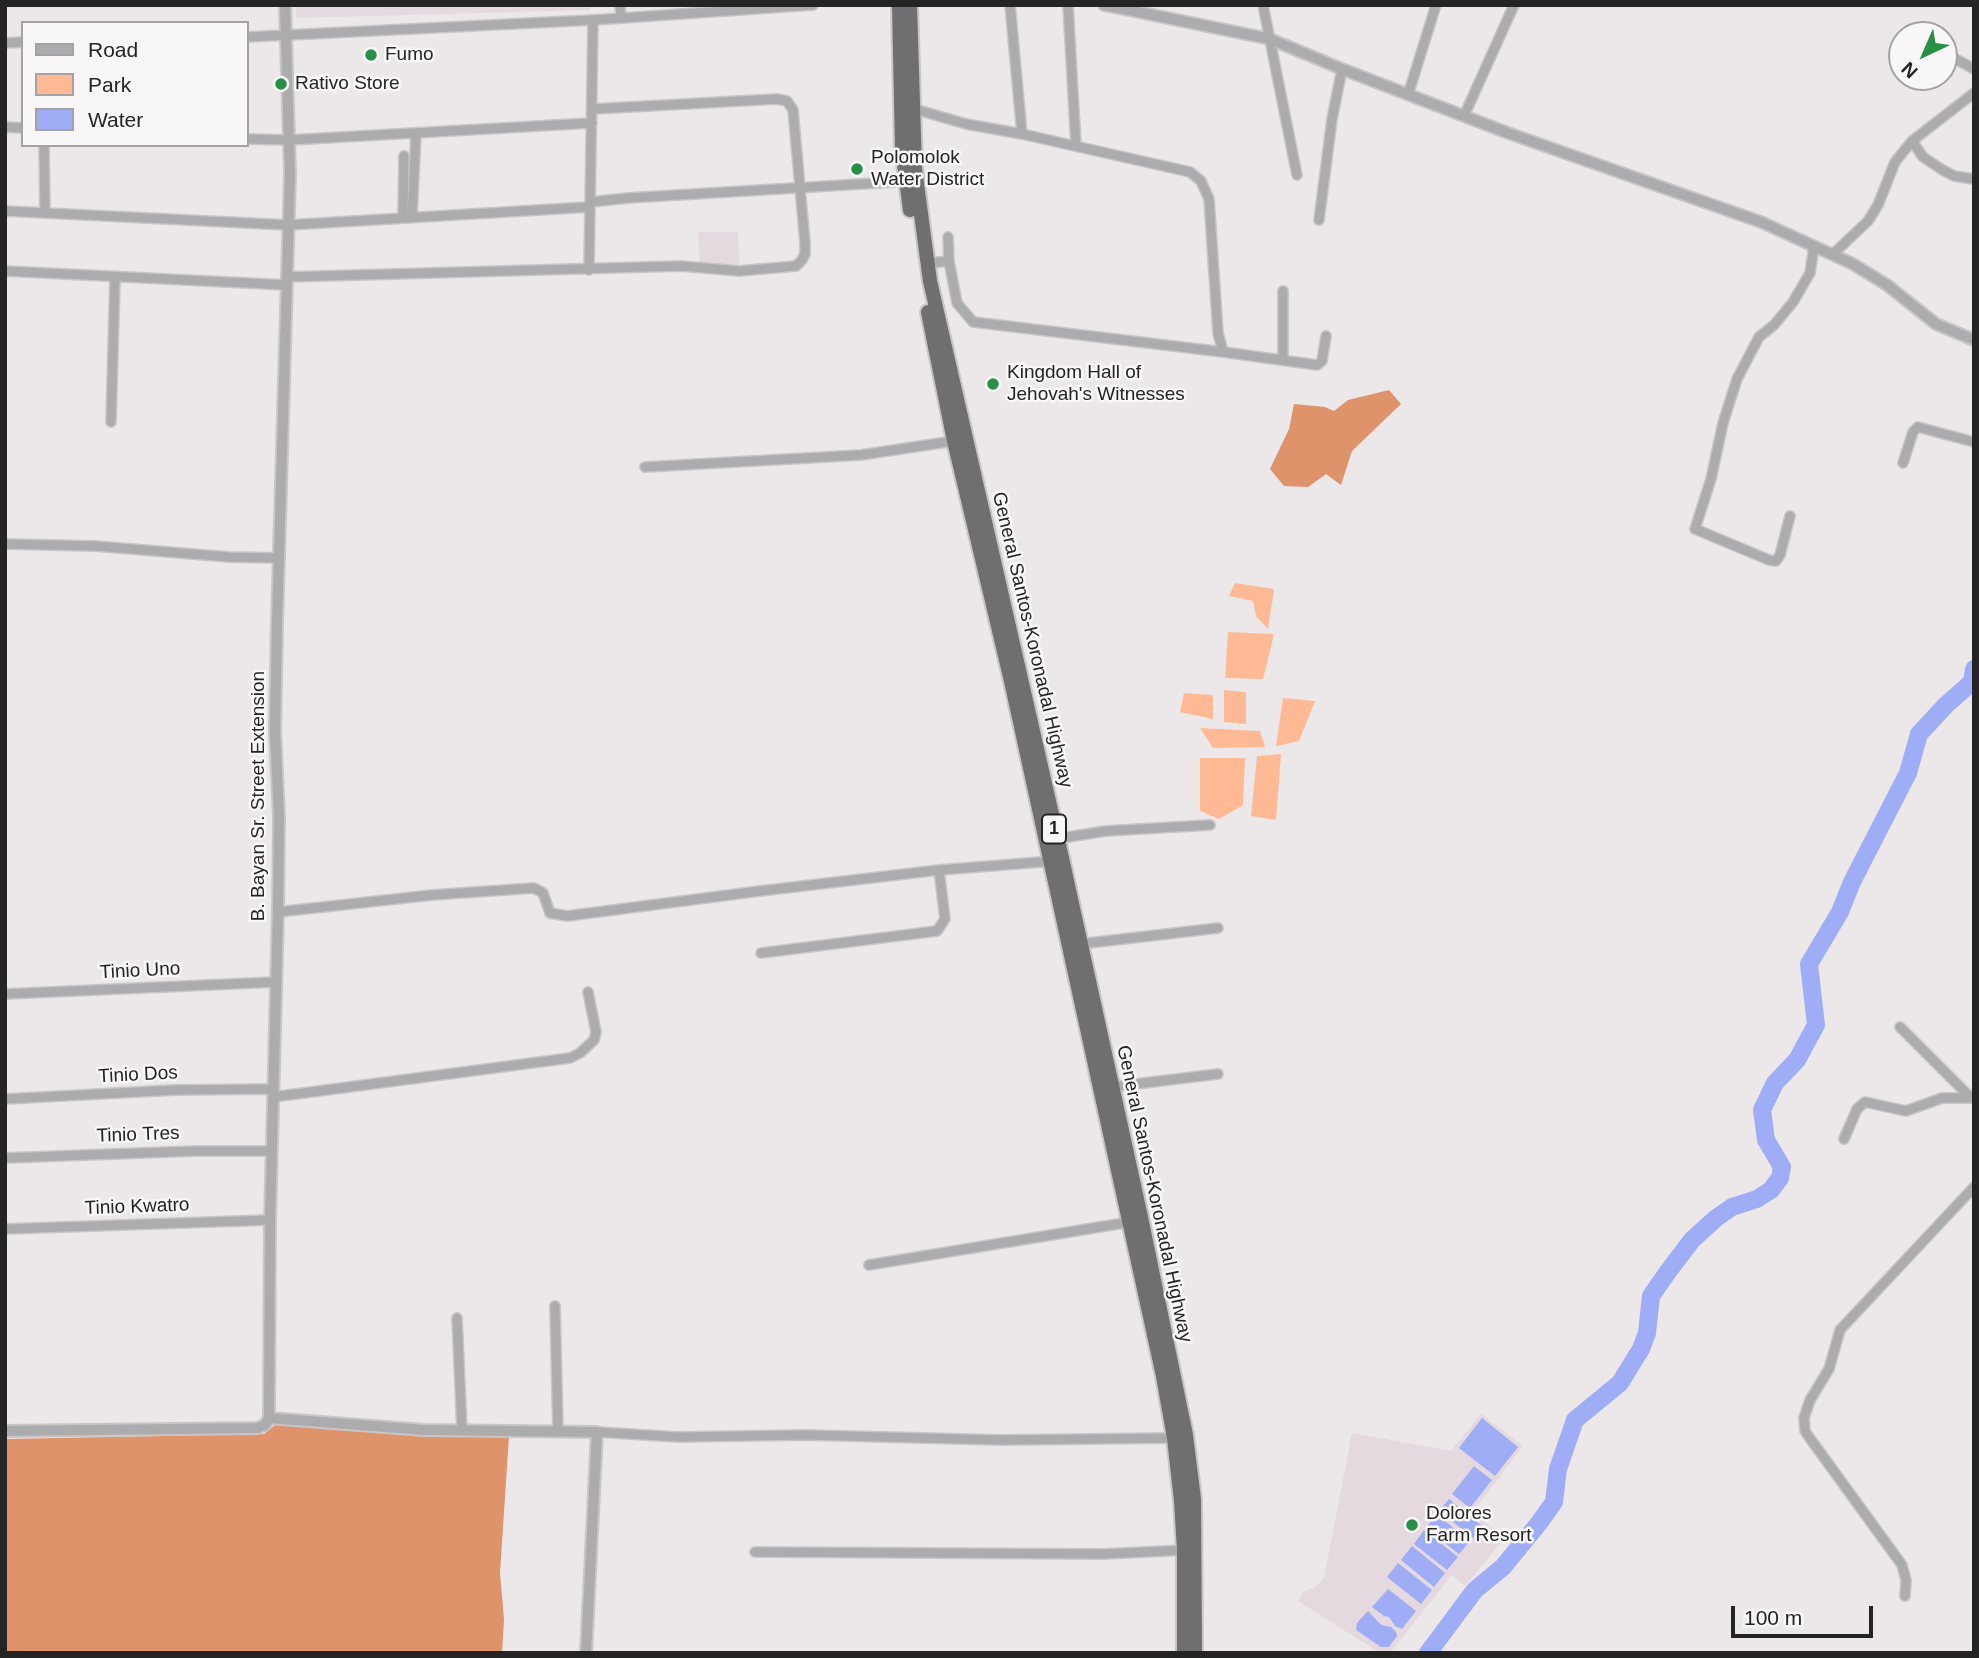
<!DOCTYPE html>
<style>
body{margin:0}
#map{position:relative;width:1979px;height:1658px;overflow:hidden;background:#ece8ea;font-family:Helvetica,sans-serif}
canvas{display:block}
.frame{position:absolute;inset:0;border:7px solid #252425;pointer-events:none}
.legend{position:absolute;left:21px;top:21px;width:228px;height:126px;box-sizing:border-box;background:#f9f6f8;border:2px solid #a4a2a4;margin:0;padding:9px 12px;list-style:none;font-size:21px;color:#252425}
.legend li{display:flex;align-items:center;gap:14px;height:35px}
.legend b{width:35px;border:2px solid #a4a2a4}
.north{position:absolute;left:1888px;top:21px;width:70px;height:70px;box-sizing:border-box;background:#f9f6f8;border:2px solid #a4a2a4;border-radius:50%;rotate:224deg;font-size:19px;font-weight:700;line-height:28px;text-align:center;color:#252425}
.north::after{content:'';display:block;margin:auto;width:24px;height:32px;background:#278f46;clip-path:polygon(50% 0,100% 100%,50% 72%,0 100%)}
.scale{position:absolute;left:1731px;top:1606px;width:142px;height:32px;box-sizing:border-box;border:4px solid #252425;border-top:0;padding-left:9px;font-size:21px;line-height:24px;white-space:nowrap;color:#252425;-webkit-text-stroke:5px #f9f6f8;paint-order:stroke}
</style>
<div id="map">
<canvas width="1979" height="1658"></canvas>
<div class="frame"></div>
<ul class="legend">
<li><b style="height:9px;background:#acabad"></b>Road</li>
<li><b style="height:19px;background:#ffb994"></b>Park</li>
<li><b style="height:19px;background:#9facf6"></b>Water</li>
</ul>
<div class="north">N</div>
<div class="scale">100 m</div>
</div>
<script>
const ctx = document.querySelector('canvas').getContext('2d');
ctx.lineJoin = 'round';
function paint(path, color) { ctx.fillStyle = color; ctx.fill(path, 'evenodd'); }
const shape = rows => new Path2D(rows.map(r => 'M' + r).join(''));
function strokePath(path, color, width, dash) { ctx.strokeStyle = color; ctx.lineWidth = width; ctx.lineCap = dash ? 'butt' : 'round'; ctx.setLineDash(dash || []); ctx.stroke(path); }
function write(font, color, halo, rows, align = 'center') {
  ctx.font = font + ' Helvetica,sans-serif'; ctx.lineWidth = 5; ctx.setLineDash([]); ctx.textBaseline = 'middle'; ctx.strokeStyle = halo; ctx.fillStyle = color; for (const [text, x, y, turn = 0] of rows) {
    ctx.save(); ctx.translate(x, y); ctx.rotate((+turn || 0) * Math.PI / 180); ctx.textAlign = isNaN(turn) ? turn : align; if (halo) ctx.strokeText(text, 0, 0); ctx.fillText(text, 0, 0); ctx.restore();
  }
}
paint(shape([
 [296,5,590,5,590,10,296,18],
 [698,232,738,232,740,269,700,270],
 [1481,1414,1523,1446,1473,1512,1505,1538,1465,1586,1452,1575,1390,1653,1380,1653,1298,1601,1304,1591,1314,1588,1324,1578,1352,1433,1451,1451]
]), '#e4d9df');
paint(shape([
 [1235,583,1274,589,1268,629,1256,616,1253,601,1229,596],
 [1228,632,1274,634,1263,679,1225,678],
 [1224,690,1246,692,1246,724,1224,722],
 [1184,693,1213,695,1213,719,1180,712],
 [1283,698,1315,701,1299,741,1276,746],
 [1200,728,1260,731,1265,747,1213,748],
 [1281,754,1276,820,1251,816,1257,756],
 [1200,758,1245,758,1243,805,1219,819,1200,811]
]), '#ffb994');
paint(shape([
 [1389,390,1401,404,1352,451,1341,485,1326,474,1308,487,1284,486,1270,469,1289,429,1294,404,1325,407,1334,411,1348,400],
 [275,1425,509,1436,500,1573,504,1619,502,1653,5,1653,5,1439,264,1434]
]), '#de936a');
paint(shape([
 [1482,1418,1518,1447,1495,1476,1459,1448],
 [1474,1466,1492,1480,1470,1508,1452,1494],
 [1449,1499,1482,1526,1473,1538,1439,1511],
 [1436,1514,1470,1541,1459,1554,1426,1528],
 [1424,1530,1458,1557,1447,1570,1414,1544],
 [1412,1546,1445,1573,1434,1587,1401,1560],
 [1398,1563,1432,1590,1421,1604,1387,1577],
 [1388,1589,1416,1611,1402,1629,1395,1626,1389,1617,1384,1616,1372,1607],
 [1368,1611,1381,1625,1391,1627,1396,1632,1397,1636,1389,1647,1381,1647,1356,1630,1357,1623]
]), '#9facf6');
strokePath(shape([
 [1428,1653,1475,1590,1503,1567,1539,1523,1554,1502,1558,1469,1575,1420,1620,1383,1628,1370,1641,1349,1647,1333,1651,1296,1667,1273,1692,1240,1715,1219,1732,1207,1757,1199,1771,1190,1780,1178,1782,1167,1766,1140,1762,1110,1775,1083,1797,1060,1816,1025,1809,964,1840,912,1852,882,1908,773,1919,734,1946,705,1972,682,1974,669]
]), '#9facf6', 18);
const minor = shape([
 [620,5,621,18],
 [1068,5,1076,146],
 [1263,5,1297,175],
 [247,37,593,20,813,5],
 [5,43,23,42],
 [1952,57,1974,69],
 [1408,95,1436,5],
 [911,108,966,124,1022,134,1010,5],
 [1464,116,1514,5],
 [5,127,23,128],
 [1022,134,1190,172,1201,181,1209,199,1218,333,1223,352,1317,365,1322,361,1326,336],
 [247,139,289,140,592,123],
 [1912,141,1974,93],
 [44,145,45,213],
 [590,202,628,198,911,181],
 [5,211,288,225,589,207],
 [403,217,404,156],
 [412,217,416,134],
 [1319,220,1332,119,1342,69],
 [948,237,949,261],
 [1833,254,1868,221,1878,205,1895,162,1912,141,1923,157,1941,169,1954,176,1974,179],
 [927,263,949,261,957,303,973,322,1223,352],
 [589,270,593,20],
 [5,271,287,285],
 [286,277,681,266,739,271,796,266,802,260,805,254,805,243,793,110,787,101,777,99,593,109],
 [1283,291,1283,360],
 [111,422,115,278],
 [1903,463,1913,432,1918,427,1974,442],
 [645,467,861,455,954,441],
 [1790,516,1780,555,1776,561,1769,560,1695,529,1711,479,1723,423,1737,379,1759,337,1774,325,1793,302,1810,273,1814,246],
 [5,544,95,546,229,557,280,558],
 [1055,839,1106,831,1210,825],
 [278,912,432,895,534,888,543,893,550,913,567,916,760,891,939,870,1054,861],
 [1080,944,1218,928],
 [761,953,937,931,945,919,939,870],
 [5,994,276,982],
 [1900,1027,1971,1098],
 [1111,1087,1218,1074],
 [273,1097,570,1058,580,1053,594,1040,596,1032,588,992],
 [5,1099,175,1090,273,1089],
 [1844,1139,1857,1109,1865,1102,1906,1111,1942,1098,1974,1098],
 [5,1158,196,1151,272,1151],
 [5,1229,270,1220],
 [869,1265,1130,1222],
 [555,1306,558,1432],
 [457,1318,462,1431],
 [597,1432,678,1437,806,1435,1001,1440,1174,1438],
 [755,1552,1103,1554,1187,1550],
 [1905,1596,1906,1580,1902,1565,1809,1437,1805,1431,1804,1418,1810,1400,1829,1369,1840,1330,1974,1187]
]);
const tertiary = shape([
 [1104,5,1270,39,1342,69,1508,133,1761,222,1853,264,1887,285,1936,324,1974,340],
 [269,1418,270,1220,278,912,279,817,275,730,277,623,290,174,285,5],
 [269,1418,424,1430,597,1432,586,1653],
 [5,1431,257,1428,265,1425,269,1418]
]);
const trunk = shape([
 [899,5,902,147,910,210],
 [910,5,915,169,930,281,1062,858,1141,1217,1186,1435,1194,1499,1195,1653],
 [928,312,954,441,1011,681,1163,1376,1174,1438,1181,1501,1184,1549,1184,1653]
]);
strokePath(minor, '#c8c5c7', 12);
strokePath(tertiary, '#c8c5c7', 14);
strokePath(trunk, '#c8c5c7', 18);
strokePath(minor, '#acabad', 9);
strokePath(tertiary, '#acabad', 10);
strokePath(trunk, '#6f6e70', 14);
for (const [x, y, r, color] of [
 [371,55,7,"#278f46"],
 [281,84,7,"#278f46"],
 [857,169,7,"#278f46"],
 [993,384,7,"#278f46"],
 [1412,1525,7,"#278f46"]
]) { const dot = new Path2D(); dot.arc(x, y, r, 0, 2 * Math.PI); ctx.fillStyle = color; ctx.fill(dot); strokePath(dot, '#f9f6f8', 2.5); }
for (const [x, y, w] of [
 [1054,829,24]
]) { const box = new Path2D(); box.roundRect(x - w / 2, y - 14.5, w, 29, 5); ctx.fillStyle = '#f9f6f8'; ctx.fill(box); strokePath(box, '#252425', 2); }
write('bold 18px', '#252425', null, [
 ["1",1054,829]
]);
write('19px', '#252425', '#f9f6f8', [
 ["Fumo",385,55],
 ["Rativo Store",295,84],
 ["Polomolok",871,158],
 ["Water District",871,180],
 ["Kingdom Hall of",1007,373],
 ["Jehovah's Witnesses",1007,395],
 ["Dolores",1426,1514],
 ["Farm Resort",1426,1536]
], 'left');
write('19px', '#252425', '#f9f6f8', [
 ["General Santos-Koronadal Highway",1032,640,77],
 ["B. Bayan Sr. Street Extension",259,796,-90],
 ["Tinio Uno",140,971,-3],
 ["Tinio Dos",138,1075,-3],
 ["Tinio Tres",138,1135,-2],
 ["General Santos-Koronadal Highway",1154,1194,78],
 ["Tinio Kwatro",137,1207,-2]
]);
</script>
